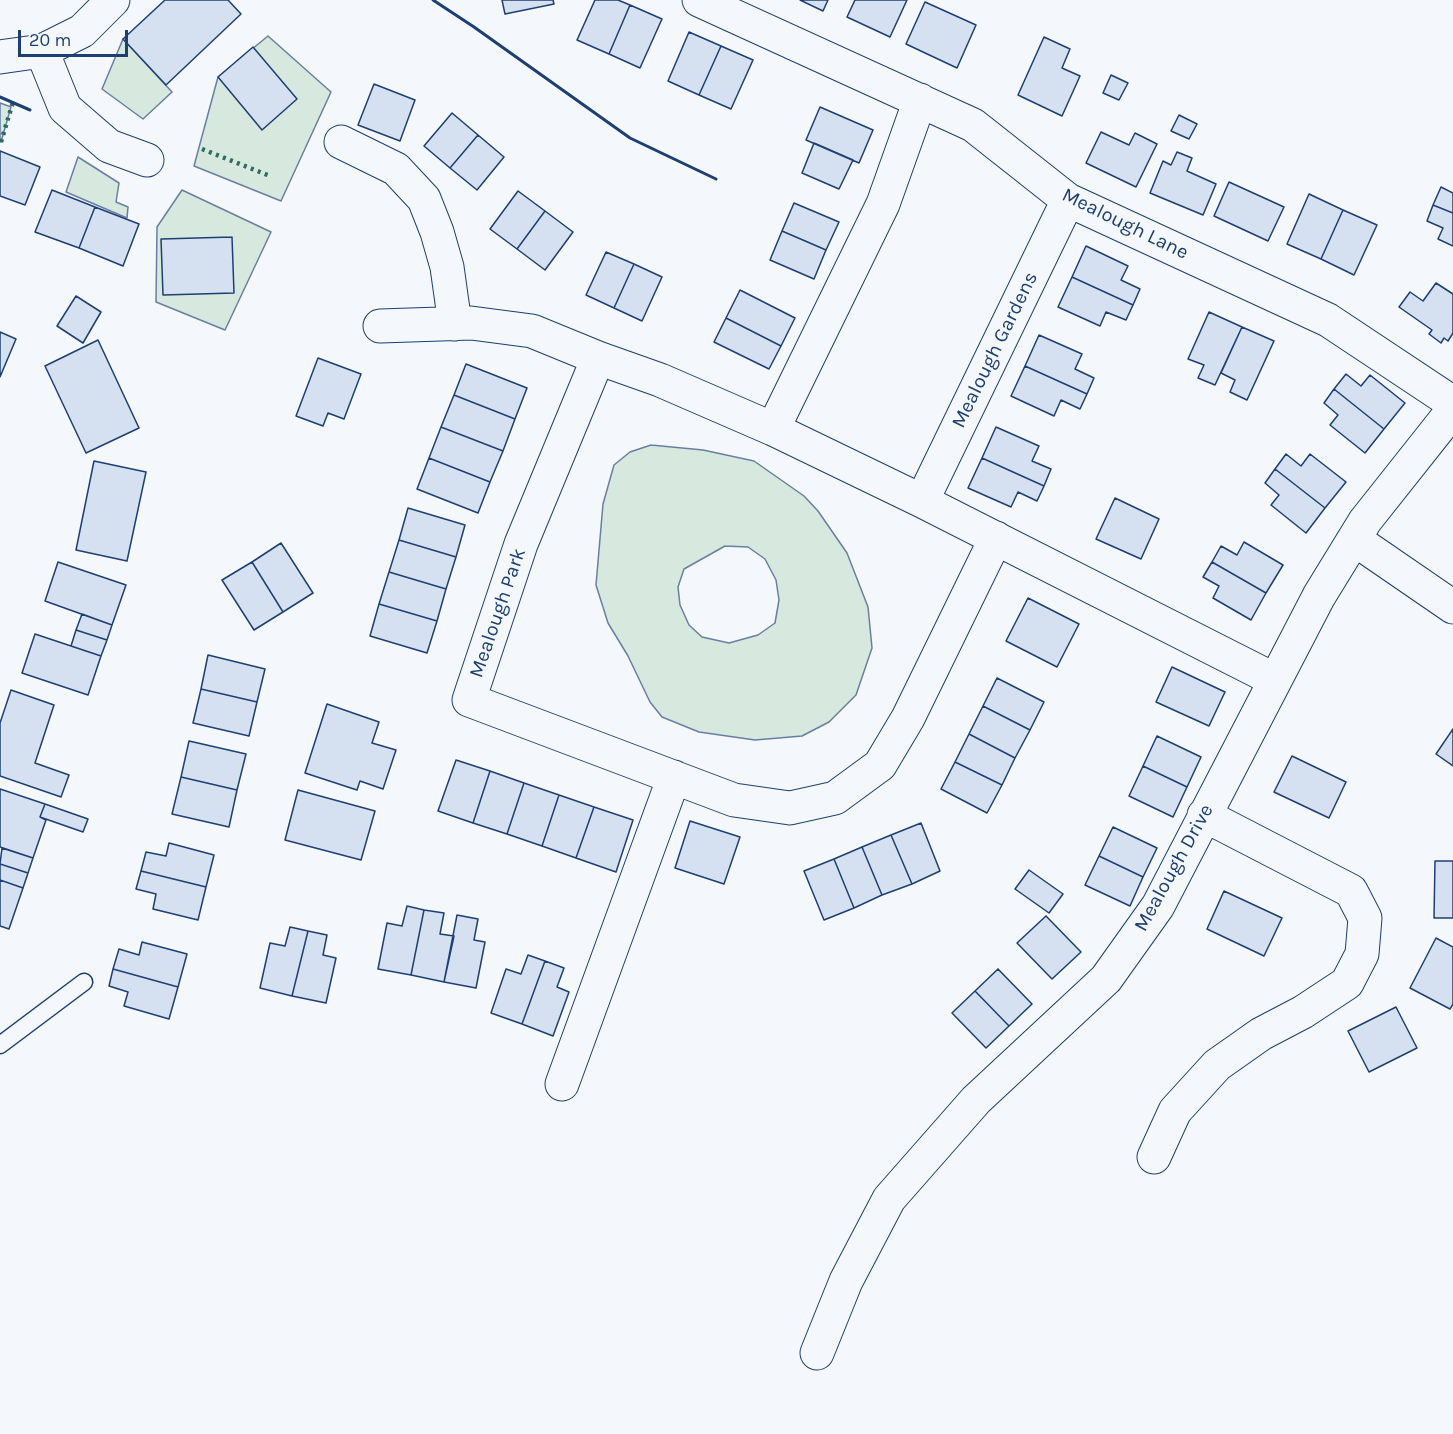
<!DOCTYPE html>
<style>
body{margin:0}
#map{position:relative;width:1453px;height:1434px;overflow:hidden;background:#f4f7fb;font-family:Karla,sans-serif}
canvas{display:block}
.scale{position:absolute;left:18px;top:30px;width:110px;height:27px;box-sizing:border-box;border:3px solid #1d3f73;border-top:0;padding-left:8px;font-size:18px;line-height:21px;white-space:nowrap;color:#1d3f73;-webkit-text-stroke:4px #f4f7fb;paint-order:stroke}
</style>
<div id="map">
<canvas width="1453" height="1434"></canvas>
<div class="scale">20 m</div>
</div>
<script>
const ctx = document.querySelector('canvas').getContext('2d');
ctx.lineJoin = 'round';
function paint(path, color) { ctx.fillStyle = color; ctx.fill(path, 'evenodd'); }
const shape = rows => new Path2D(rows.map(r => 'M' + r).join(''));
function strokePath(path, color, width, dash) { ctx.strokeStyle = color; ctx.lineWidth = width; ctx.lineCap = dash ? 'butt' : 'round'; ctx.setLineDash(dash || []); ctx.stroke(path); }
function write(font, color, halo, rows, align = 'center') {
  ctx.font = font + ' Karla,sans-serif'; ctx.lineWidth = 4.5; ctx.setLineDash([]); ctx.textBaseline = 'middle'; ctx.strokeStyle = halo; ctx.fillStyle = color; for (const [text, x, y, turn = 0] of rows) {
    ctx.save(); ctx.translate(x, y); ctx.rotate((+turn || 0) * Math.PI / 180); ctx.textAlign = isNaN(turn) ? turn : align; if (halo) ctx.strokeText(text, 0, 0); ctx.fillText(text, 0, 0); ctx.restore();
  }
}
const green = shape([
 [268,36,331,92,281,201,194,166,218,77,268,36],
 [123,39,172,92,143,119,102,89,123,39],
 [0,103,11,107,1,142,0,142,0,103],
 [78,157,119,183,116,202,128,207,127,218,66,192,78,157],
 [182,190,271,232,225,330,156,302,157,227,182,190],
 [651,445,703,450,754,461,804,496,818,511,847,553,868,607,872,648,856,695,829,722,802,736,755,740,699,732,662,717,650,702,628,656,608,623,596,585,603,504,614,465,630,452,651,445],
 [725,546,748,547,765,559,776,580,779,600,775,623,758,635,729,643,702,637,689,625,680,605,678,587,684,569,725,546]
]);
paint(green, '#d7e8df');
strokePath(green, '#687fa3', 1.5);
const building = shape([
 [165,0,228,0,241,14,166,85,123,39,165,0],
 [502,0,553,0,554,4,505,14,502,0],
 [595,0,618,0,630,5,609,54,577,40,595,0],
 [800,0,828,0,823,11,800,0],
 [855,0,907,0,890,37,847,17,855,0],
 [925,2,976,25,957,68,906,44,925,2],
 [630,5,662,19,640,68,609,54,630,5],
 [689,32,721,46,699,95,668,81,689,32],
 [1044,37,1070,49,1062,68,1080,76,1062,116,1018,95,1044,37],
 [721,46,753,60,731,109,699,95,721,46],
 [253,47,297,99,262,130,218,77,253,47],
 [1111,75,1128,83,1119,100,1103,93,1111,75],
 [374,84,415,100,400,141,358,125,374,84],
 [820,107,873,130,859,163,806,140,820,107],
 [452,113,478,135,450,168,424,146,452,113],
 [1179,115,1197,124,1189,139,1171,131,1179,115],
 [1101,132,1129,145,1135,133,1157,144,1136,187,1086,163,1101,132],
 [478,135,504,157,477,190,450,168,478,135],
 [814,143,853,160,839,189,802,173,814,143],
 [0,151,40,167,25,205,0,196,0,151],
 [1177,152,1192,158,1187,171,1216,184,1203,215,1150,193,1163,161,1171,165,1177,152],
 [1229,182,1284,207,1268,241,1214,216,1229,182],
 [1441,187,1453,193,1453,213,1433,205,1441,187],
 [52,190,95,207,79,248,35,232,52,190],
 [518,191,545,211,517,249,490,229,518,191],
 [1309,194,1343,210,1321,259,1287,244,1309,194],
 [794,203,839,222,826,250,782,231,794,203],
 [1433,205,1453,213,1453,246,1438,239,1443,228,1427,221,1433,205],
 [95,207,139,224,123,266,79,248,95,207],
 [1343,210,1377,225,1354,275,1321,259,1343,210],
 [545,211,573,232,545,270,517,249,545,211],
 [782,231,826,250,814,279,770,260,782,231],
 [232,237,234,293,163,295,161,239,232,237],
 [1086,246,1128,266,1121,280,1140,289,1133,305,1072,277,1086,246],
 [606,252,634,264,614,308,586,295,606,252],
 [634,264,662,277,642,321,614,308,634,264],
 [1072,277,1133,305,1126,320,1106,312,1100,326,1058,307,1072,277],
 [1436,283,1453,294,1453,333,1448,341,1444,338,1441,343,1429,334,1432,330,1399,307,1410,292,1423,301,1436,283],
 [740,290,795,318,781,346,726,318,740,290],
 [76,296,101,312,83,343,57,326,76,296],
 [1209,312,1242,327,1215,385,1198,378,1204,365,1188,359,1209,312],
 [726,318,781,346,769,369,714,342,726,318],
 [1242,327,1274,341,1247,400,1230,392,1235,380,1221,373,1242,327],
 [0,332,16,339,0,377,0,332],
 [1039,335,1082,354,1075,369,1094,378,1087,394,1025,366,1039,335],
 [98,340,139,428,86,453,45,366,98,340],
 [318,358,361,374,344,419,328,413,323,426,296,416,318,358],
 [466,364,527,388,515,419,454,395,466,364],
 [1025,366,1087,394,1080,409,1061,400,1054,416,1011,396,1025,366],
 [1346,374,1361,386,1370,375,1405,403,1384,429,1334,389,1346,374],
 [1334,389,1384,429,1365,453,1330,425,1338,415,1324,403,1334,389],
 [454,395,515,419,503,451,441,427,454,395],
 [441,427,503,451,490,482,429,458,441,427],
 [996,427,1039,446,1032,461,1051,469,1044,486,982,458,996,427],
 [1286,454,1301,466,1310,454,1346,482,1325,508,1275,469,1286,454],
 [429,458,490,482,478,513,417,489,429,458],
 [982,458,1044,486,1037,501,1018,492,1011,507,968,488,982,458],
 [94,461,146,472,127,561,76,550,94,461],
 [1275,469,1325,508,1306,533,1271,505,1279,495,1265,483,1275,469],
 [1115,498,1159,519,1141,559,1096,539,1115,498],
 [408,508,465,525,456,557,399,540,408,508],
 [399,540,456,557,446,589,389,572,399,540],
 [1244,542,1283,565,1266,593,1212,562,1221,546,1237,555,1244,542],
 [281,543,313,593,283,612,252,562,281,543],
 [58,562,126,585,112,625,45,601,58,562],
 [252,562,283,612,254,630,222,580,252,562],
 [1212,562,1266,593,1251,620,1213,598,1219,586,1203,577,1212,562],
 [389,572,446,589,437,621,379,604,389,572],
 [1028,598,1079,624,1057,667,1006,641,1028,598],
 [379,604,437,621,427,653,370,636,379,604],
 [82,614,112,625,107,640,76,630,82,614],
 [76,630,107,640,101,656,71,646,76,630],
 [35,634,101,656,88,695,22,673,35,634],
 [208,655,265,669,257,702,201,689,208,655],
 [1172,667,1225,692,1209,726,1156,702,1172,667],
 [997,678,1044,702,1030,730,983,706,997,678],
 [201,689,257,702,249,736,193,723,201,689],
 [11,690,54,705,35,763,69,775,61,797,0,776,0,723,11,690],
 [327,704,379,722,372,743,396,750,383,789,360,781,357,790,305,773,327,704],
 [983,706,1030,730,1015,758,969,734,983,706],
 [1453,729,1453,766,1436,754,1453,729],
 [969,734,1015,758,1002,785,955,762,969,734],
 [1157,736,1201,757,1187,787,1143,766,1157,736],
 [189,741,246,754,237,790,181,777,189,741],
 [1292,756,1346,782,1329,818,1274,792,1292,756],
 [456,760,490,771,473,823,438,811,456,760],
 [955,762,1002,785,987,813,941,789,955,762],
 [1143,766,1187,787,1173,817,1129,796,1143,766],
 [490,771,524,783,507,834,473,823,490,771],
 [181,777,237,790,229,827,172,814,181,777],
 [524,783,559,795,542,846,507,834,524,783],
 [0,789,45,804,40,817,46,820,33,858,0,847,0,789],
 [298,790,375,811,361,860,285,840,298,790],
 [559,795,594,807,576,858,542,846,559,795],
 [45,804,88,819,83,832,40,817,45,804],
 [594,807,633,820,616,872,576,858,594,807],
 [690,821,740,837,724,884,675,868,690,821],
 [921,823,940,871,912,884,891,835,921,823],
 [1113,827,1157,848,1143,877,1099,856,1113,827],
 [891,835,912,884,882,895,862,847,891,835],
 [169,843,214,855,206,887,141,871,146,852,166,856,169,843],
 [862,847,882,895,854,908,834,859,862,847],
 [2,848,33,858,28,873,0,864,2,848],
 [1099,856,1143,877,1130,906,1085,885,1099,856],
 [834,859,854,908,824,920,804,871,834,859],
 [1435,861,1453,861,1453,918,1434,918,1435,861],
 [0,864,28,873,23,888,0,880,0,864],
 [1029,870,1063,894,1049,913,1015,889,1029,870],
 [141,871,206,887,198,920,153,909,156,894,136,889,141,871],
 [0,880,23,888,9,929,0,926,0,880],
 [1224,891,1282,918,1264,956,1207,929,1224,891],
 [407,906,424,910,411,975,378,969,387,923,402,926,407,906],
 [424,910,444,913,440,934,454,936,444,982,411,975,424,910],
 [457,915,478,919,474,940,485,942,476,988,444,982,457,915],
 [1046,916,1081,952,1052,979,1017,943,1046,916],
 [290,927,308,931,292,996,260,988,270,943,285,946,290,927],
 [308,931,327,935,323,955,336,958,326,1003,292,996,308,931],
 [1436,938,1453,947,1453,1004,1450,1009,1410,988,1436,938],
 [142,942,187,954,178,987,113,969,119,949,139,955,142,942],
 [528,955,545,961,522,1024,491,1013,506,969,521,974,528,955],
 [545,961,564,968,557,987,569,992,553,1036,522,1024,545,961],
 [113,969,178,987,169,1019,124,1006,128,992,109,986,113,969],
 [998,969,1032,1004,1009,1026,975,991,998,969],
 [975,991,1009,1026,986,1048,952,1013,975,991],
 [1396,1007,1417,1048,1369,1072,1348,1031,1396,1007]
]);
paint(building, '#d5e0f0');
strokePath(building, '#1d3f73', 1.5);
const service = shape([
 [0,1045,84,982]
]);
const minor = shape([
 [699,0,973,125,1068,200,1328,320,1453,403],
 [42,51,65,108,109,146,147,160],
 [0,57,42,51,82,31,113,0],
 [341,142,396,169,424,199,437,232,447,267,455,324],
 [380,326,471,323,532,331,598,358,660,380,773,429,922,501,1275,680],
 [598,358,521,544,469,700,734,800,790,808,835,798,880,765,908,718,996,538],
 [773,429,883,204,920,100],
 [922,501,1068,200],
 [1354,539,1453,607],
 [562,1084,674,777],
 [1154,1157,1175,1111,1217,1065,1261,1034,1303,1012,1347,983,1362,954,1365,918,1351,891,1204,815],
 [817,1353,846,1281,889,1199,976,1100,1106,979,1158,906,1319,596,1365,521,1453,410]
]);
strokePath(service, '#1d3f73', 19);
strokePath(minor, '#1d3f73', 35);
strokePath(service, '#f4f7fb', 16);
strokePath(minor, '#f4f7fb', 33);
strokePath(shape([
 [1,142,13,102],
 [202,149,270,176]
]), '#2c6c60', 4.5, [3, 4.5]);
strokePath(shape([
 [433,0,474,27,630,138,716,179],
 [0,97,30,110]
]), '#1d3f73', 3);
write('20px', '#1d3f73', '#f4f7fb', [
 ["Mealough Lane",1125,224,26],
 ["Mealough Gardens",995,350,-64],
 ["Mealough Park",498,613,-71],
 ["Mealough Drive",1174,868,-61]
]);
</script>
